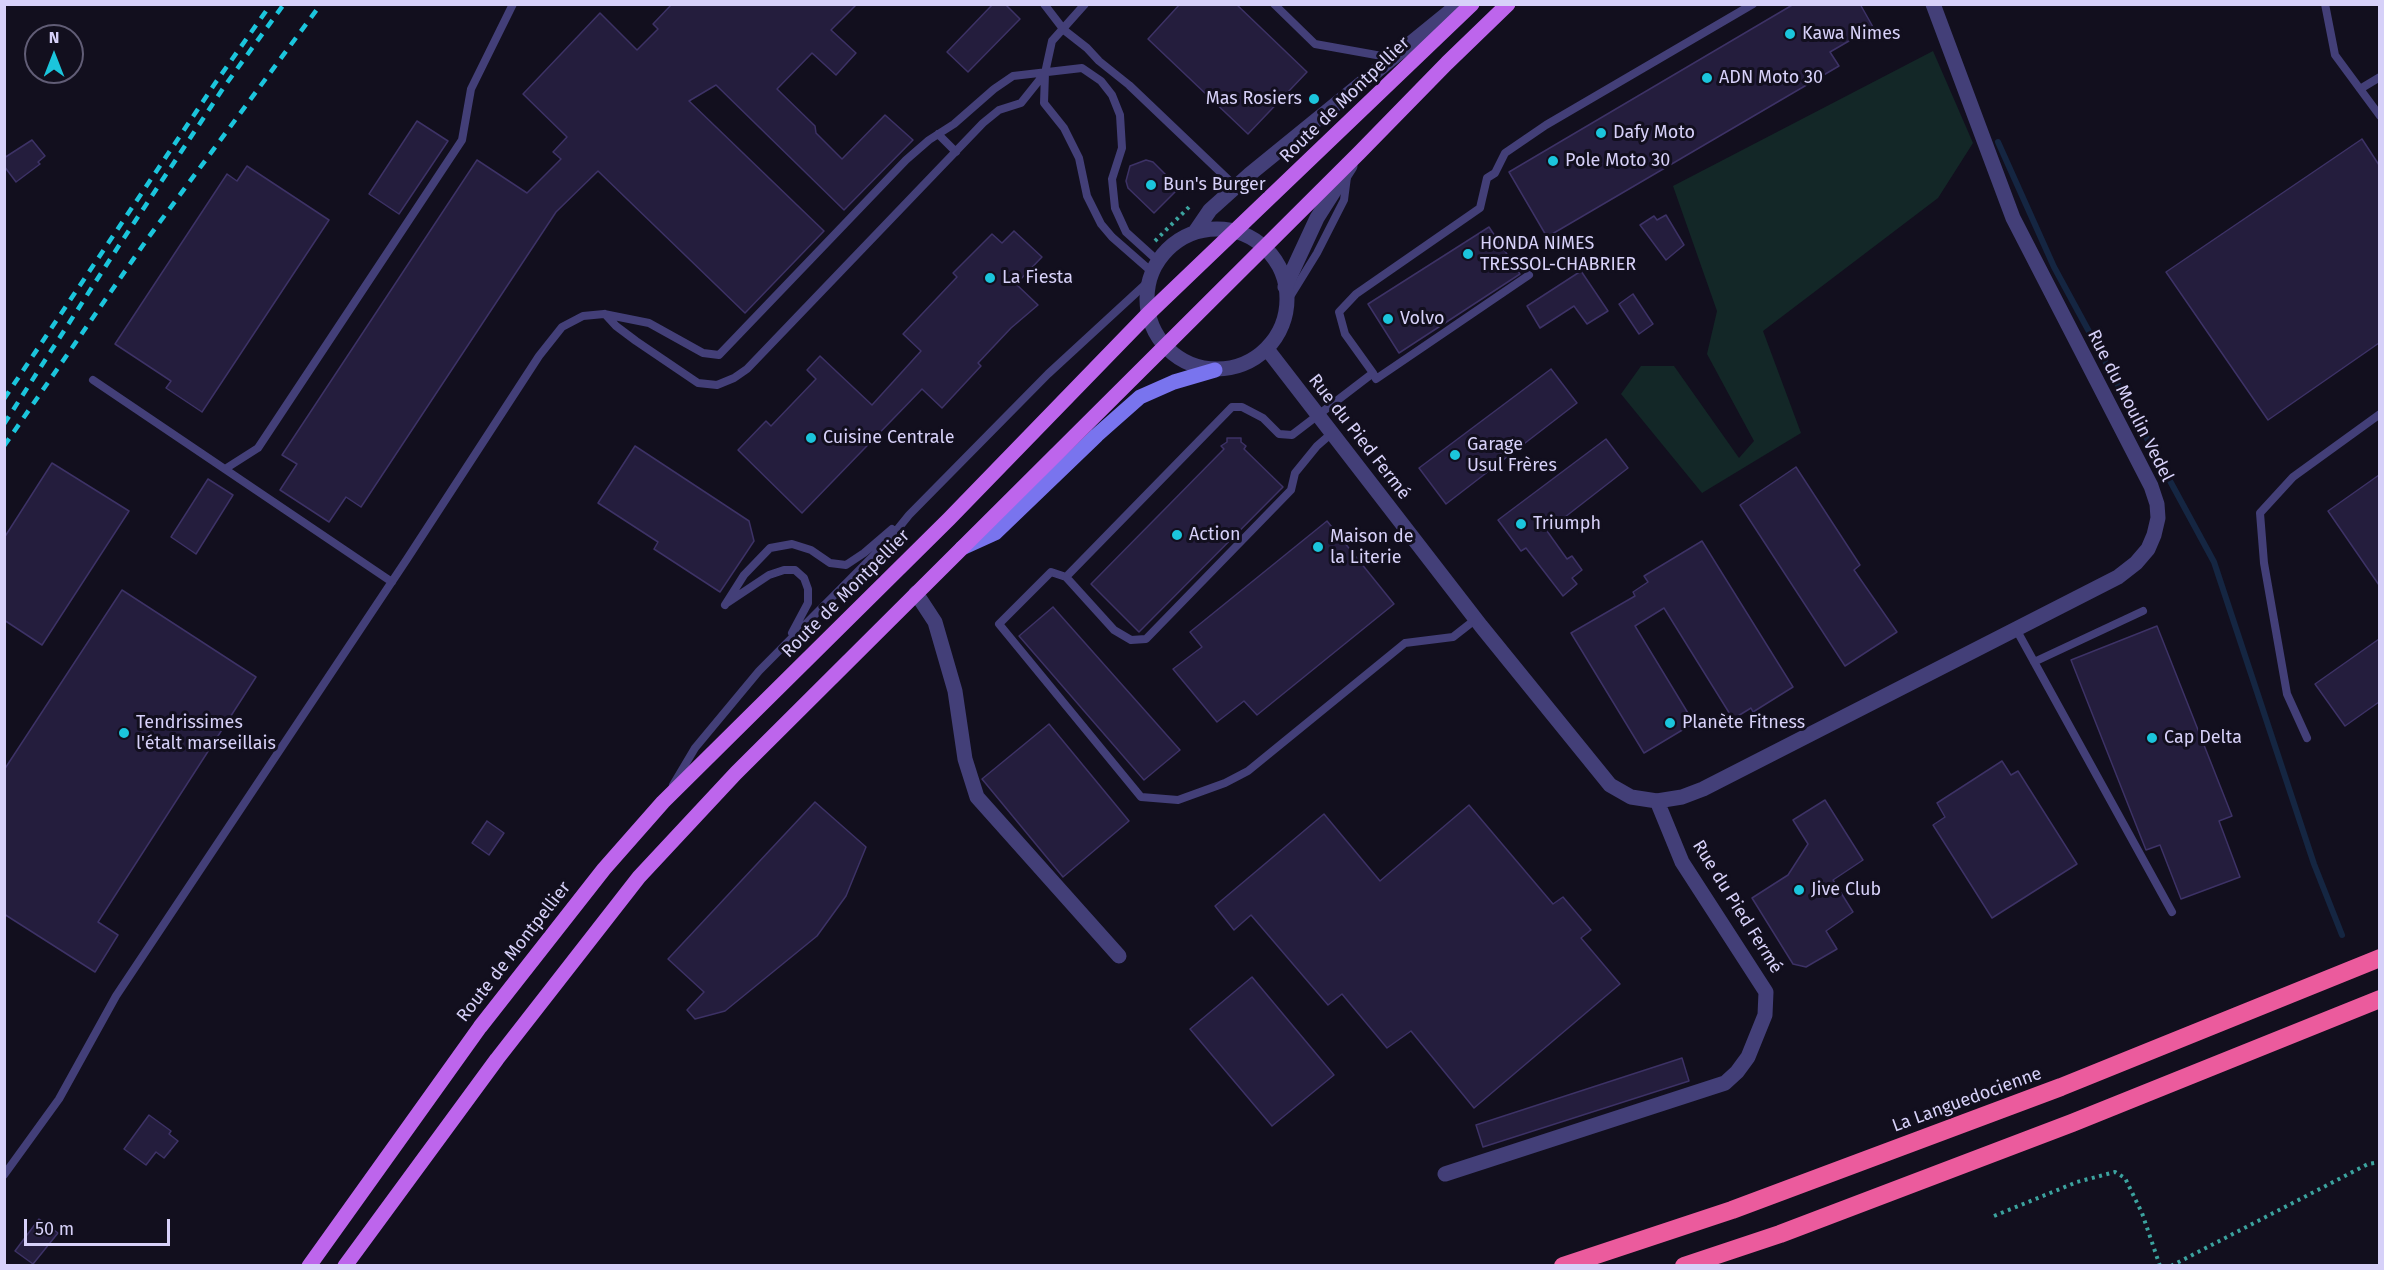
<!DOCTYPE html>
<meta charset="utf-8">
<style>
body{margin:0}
#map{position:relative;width:2384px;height:1270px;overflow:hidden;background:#120f1e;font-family:"Fira Sans",sans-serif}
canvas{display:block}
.frame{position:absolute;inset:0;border:6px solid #d7d1f9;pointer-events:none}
.north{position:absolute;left:24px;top:24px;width:60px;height:60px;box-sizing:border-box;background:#120f1e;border:2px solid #615d76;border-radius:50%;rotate:0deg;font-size:16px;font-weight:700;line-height:24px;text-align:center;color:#d7d1f9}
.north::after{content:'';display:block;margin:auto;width:21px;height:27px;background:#1bc5dc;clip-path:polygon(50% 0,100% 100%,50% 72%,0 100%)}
.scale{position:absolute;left:24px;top:1219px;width:146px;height:27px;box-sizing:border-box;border:3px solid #d7d1f9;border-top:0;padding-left:8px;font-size:18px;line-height:21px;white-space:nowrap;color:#d7d1f9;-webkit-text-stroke:4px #120f1e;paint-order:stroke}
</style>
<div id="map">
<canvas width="2384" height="1270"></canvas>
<div class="frame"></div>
<div class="north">N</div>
<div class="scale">50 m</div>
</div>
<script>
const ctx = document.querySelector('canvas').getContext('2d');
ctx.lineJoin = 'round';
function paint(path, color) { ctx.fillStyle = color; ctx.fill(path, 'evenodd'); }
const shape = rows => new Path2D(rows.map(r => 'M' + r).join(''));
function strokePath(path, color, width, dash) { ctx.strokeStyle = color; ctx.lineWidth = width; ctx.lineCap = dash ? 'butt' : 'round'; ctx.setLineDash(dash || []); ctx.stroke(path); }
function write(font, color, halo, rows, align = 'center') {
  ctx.font = font + ' "Fira Sans",sans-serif'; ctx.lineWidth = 6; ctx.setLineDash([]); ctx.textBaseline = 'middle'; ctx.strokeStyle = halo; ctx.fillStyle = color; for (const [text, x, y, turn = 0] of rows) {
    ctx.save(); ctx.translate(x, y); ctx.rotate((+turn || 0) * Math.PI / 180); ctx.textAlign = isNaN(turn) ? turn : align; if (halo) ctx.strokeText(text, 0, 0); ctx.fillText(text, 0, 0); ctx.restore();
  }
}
paint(shape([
 [1933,51,1973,143,1938,198,1763,331,1801,433,1702,493,1621,394,1641,366,1674,366,1739,458,1754,441,1707,354,1717,311,1673,186]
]), '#132727');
strokePath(shape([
 [1998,142,2054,267,2214,562,2314,864,2342,935]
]), '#152642', 6);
const building = shape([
 [672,4,857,4,831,30,856,53,836,75,812,53,777,89,815,126,816,133,842,159,885,115,913,140,844,210,716,85,689,101,824,231,745,313,598,171,556,212,361,507,346,497,329,522,280,490,297,464,282,455,477,160,527,193,561,159,553,152,567,137,523,94,600,13,637,50,658,29,653,24,672,4],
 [993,4,1005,4,1020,19,968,72,947,52,993,4],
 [1180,4,1236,4,1307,72,1248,134,1148,39,1180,4],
 [1794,4,1860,4,1873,27,1830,52,1839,66,1547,237,1509,172,1794,4],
 [417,121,448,141,399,214,369,194,417,121],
 [2362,139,2379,165,2379,343,2268,420,2166,272,2362,139],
 [32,140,45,156,38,162,40,164,16,182,4,166,4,158,32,140],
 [1146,160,1153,162,1179,188,1154,213,1128,188,1126,181,1130,166,1146,160],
 [247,166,329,220,202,412,166,388,171,381,115,344,227,174,237,181,247,166],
 [1666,215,1684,245,1666,260,1640,225,1654,216,1657,220,1666,215],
 [1489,227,1520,274,1399,353,1368,304,1489,227],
 [1014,231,1042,257,1016,284,1038,305,1011,328,978,363,981,366,942,408,922,389,802,513,738,450,766,421,771,426,816,379,807,370,820,356,872,405,921,351,903,334,957,277,953,273,992,234,1002,243,1014,231],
 [1581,271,1608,311,1587,324,1574,306,1540,328,1527,306,1581,271],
 [1633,294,1653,324,1639,334,1619,304,1633,294],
 [1551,369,1577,403,1446,504,1419,468,1551,369],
 [1227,438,1241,438,1241,442,1246,446,1244,449,1283,487,1139,632,1091,584,1224,449,1221,446,1227,442,1227,438],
 [1606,439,1628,468,1547,531,1567,559,1572,556,1582,570,1572,578,1577,584,1563,596,1526,548,1521,551,1498,520,1606,439],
 [635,446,749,521,754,541,720,592,654,549,658,542,598,503,635,446],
 [52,463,129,511,42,645,4,620,4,538,52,463],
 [1796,467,1860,565,1854,570,1897,632,1845,666,1740,505,1796,467],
 [2379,475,2379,585,2328,511,2379,475],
 [208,479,233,495,196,554,171,537,208,479],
 [1327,521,1394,604,1257,715,1244,701,1217,722,1173,669,1202,647,1190,632,1327,521],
 [1702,541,1793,687,1753,712,1751,708,1733,719,1664,608,1635,626,1694,723,1644,753,1571,633,1635,596,1633,592,1648,582,1644,576,1702,541],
 [122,590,256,677,98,922,118,935,95,972,4,914,4,770,122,590],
 [1053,607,1180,750,1144,780,1019,636,1053,607],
 [2157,626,2232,816,2219,821,2240,877,2181,899,2160,845,2146,850,2071,660,2157,626],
 [2379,639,2379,702,2345,726,2315,684,2379,639],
 [1049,724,1129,821,1063,877,982,779,1049,724],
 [2002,761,2011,775,2018,771,2077,864,1992,918,1933,825,1945,817,1937,803,2002,761],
 [1825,800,1863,860,1833,880,1853,912,1826,931,1837,949,1806,967,1793,964,1752,898,1788,875,1808,844,1793,820,1825,800],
 [815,802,866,847,846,896,817,936,725,1011,695,1019,687,1010,704,992,668,959,815,802],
 [1469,805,1553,904,1563,897,1591,930,1581,938,1620,984,1474,1108,1411,1031,1387,1048,1342,994,1328,1005,1251,915,1234,930,1215,906,1324,814,1380,881,1469,805],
 [487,821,504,833,489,855,472,843,487,821],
 [1252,977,1334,1075,1272,1126,1190,1029,1252,977],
 [1682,1058,1689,1081,1483,1147,1476,1125,1682,1058],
 [149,1115,171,1131,169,1134,178,1141,164,1158,156,1152,146,1165,124,1149,149,1115],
 [39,1219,58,1233,33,1264,15,1251,39,1219]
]);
paint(building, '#241d3d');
strokePath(building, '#3d3266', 1.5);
strokePath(shape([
 [1155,241,1190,206],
 [1994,1216,2077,1182,2115,1172,2125,1178,2142,1213,2160,1266],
 [2171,1266,2368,1164,2380,1162]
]), '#3ca39f', 4, [3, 4.5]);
strokePath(shape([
 [1044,4,1064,30,1087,48,1099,61,1129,85,1236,187],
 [1085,4,1052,41,1045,73,1044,103,1064,128,1079,158,1087,196,1101,224,1112,237,1152,272],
 [1274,4,1315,44,1393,58],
 [2325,4,2335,55,2380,116],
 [2360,89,2380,77],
 [938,134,956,152],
 [1288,300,1317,253,1344,200,1347,177],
 [605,314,616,326,636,341,698,383,717,385,734,378,747,369,983,123,999,110,1021,103,1045,73],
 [1373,373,1376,379,1529,275],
 [93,380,392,582],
 [1332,433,1317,446,1295,473,1291,490,1146,639,1131,640,1114,630,1066,577,1232,407,1242,407,1263,418,1279,434,1292,435,1373,373,1345,334,1339,312,1356,294,1480,208,1487,178,1495,173,1505,153,1546,125,1753,4],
 [225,469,258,448,462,140,471,89,513,4],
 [1066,577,1051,572,999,624,1141,797,1178,800,1225,783,1248,771,1405,643,1453,637,1476,619],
 [727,603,769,575,784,570,795,570,804,578,808,589,808,603,792,633],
 [725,605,744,575,770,548,792,544,811,550,830,563,846,565,864,553,892,529],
 [2016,629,2172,912],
 [2034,662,2143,611],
 [2307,738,2287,694,2264,563,2260,513,2293,477,2380,414],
 [673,785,695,748,759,671,888,541,909,515,1048,374,1149,281],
 [4,1175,59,1099,116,996,407,559,539,356,562,327,583,316,604,314,649,323,703,353,719,355,906,160,929,140,954,124,994,89,1013,76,1082,68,1101,81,1112,95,1120,115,1122,148,1112,179,1115,208,1126,232,1158,261]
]), '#433f78', 8);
strokePath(shape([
 '1147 299a70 70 0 1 1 140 0a70 70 0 1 1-140 0Z',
 [1195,232,1210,210,1250,174,1459,4],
 [1285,287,1317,218,1350,166],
 [1267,349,1481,626,1610,785,1631,797,1657,801,1682,862,1766,992,1765,1015,1748,1057,1737,1072,1725,1083,1445,1174],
 [916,593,935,622,955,691,965,759,977,797,1119,956],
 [1657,801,1682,797,1703,789,2118,577,2136,563,2148,549,2154,535,2158,518,2157,504,2151,486,2013,218,1933,4]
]), '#433f78', 15);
strokePath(shape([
 [962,548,995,533,1097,435,1140,397,1174,382,1215,370]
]), '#7974ee', 15);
strokePath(shape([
 [309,1266,480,1027,604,869,663,802,949,519,1148,314,1472,4],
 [345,1266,497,1059,639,877,736,773,1359,153,1447,63,1508,4]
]), '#bd65ec', 15);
strokePath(shape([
 [1563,1266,1732,1210,2061,1087,2380,958],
 [1684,1266,1780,1234,2072,1123,2380,999]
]), '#eb5b9d', 18);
strokePath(shape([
 [4,399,216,82,271,4],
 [4,424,118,247,224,87,284,4],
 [4,446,148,238,321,4]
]), '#1bc5dc', 4.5, [9, 8]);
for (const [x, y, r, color] of [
 [1790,34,6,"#1bc5dc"],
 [1707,78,6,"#1bc5dc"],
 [1314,99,6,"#1bc5dc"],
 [1601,133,6,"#1bc5dc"],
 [1553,161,6,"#1bc5dc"],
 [1151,185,6,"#1bc5dc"],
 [1468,254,6,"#1bc5dc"],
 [990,278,6,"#1bc5dc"],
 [1388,319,6,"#1bc5dc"],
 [811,438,6,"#1bc5dc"],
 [1455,455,6,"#1bc5dc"],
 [1521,524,6,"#1bc5dc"],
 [1177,535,6,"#1bc5dc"],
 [1318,547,6,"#1bc5dc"],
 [1670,723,6,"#1bc5dc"],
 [124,733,6,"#1bc5dc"],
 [2152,738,6,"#1bc5dc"],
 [1799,890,6,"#1bc5dc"]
]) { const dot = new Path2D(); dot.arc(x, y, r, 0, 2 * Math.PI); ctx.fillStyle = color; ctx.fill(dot); strokePath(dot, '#120f1e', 2); }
write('18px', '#d7d1f9', '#120f1e', [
 ["Kawa Nimes",1802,34],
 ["ADN Moto 30",1719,78],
 ["Mas Rosiers",1302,99,"right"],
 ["Dafy Moto",1613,133],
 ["Pole Moto 30",1565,161],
 ["Bun's Burger",1163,185],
 ["HONDA NIMES",1480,244],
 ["TRESSOL-CHABRIER",1480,265],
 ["La Fiesta",1002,278],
 ["Volvo",1400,319],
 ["Cuisine Centrale",823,438],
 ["Garage",1467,445],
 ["Usul Frères",1467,466],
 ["Triumph",1533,524],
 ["Action",1189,535],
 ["Maison de",1330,537],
 ["la Literie",1330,558],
 ["Tendrissimes",136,723],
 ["l'étalt marseillais",136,744],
 ["Planète Fitness",1682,723],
 ["Cap Delta",2164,738],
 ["Jive Club",1811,890]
], 'left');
write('18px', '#d7d1f9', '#120f1e', [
 ["Route de Montpellier",1345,100,-44],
 ["Rue du Moulin Vedel",2130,406,63],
 ["Rue du Pied Fermé",1359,437,52],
 ["Route de Montpellier",846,594,-45],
 ["Rue du Pied Fermé",1737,907,58],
 ["Route de Montpellier",514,952,-52],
 ["La Languedocienne",1967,1100,-20]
]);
</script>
